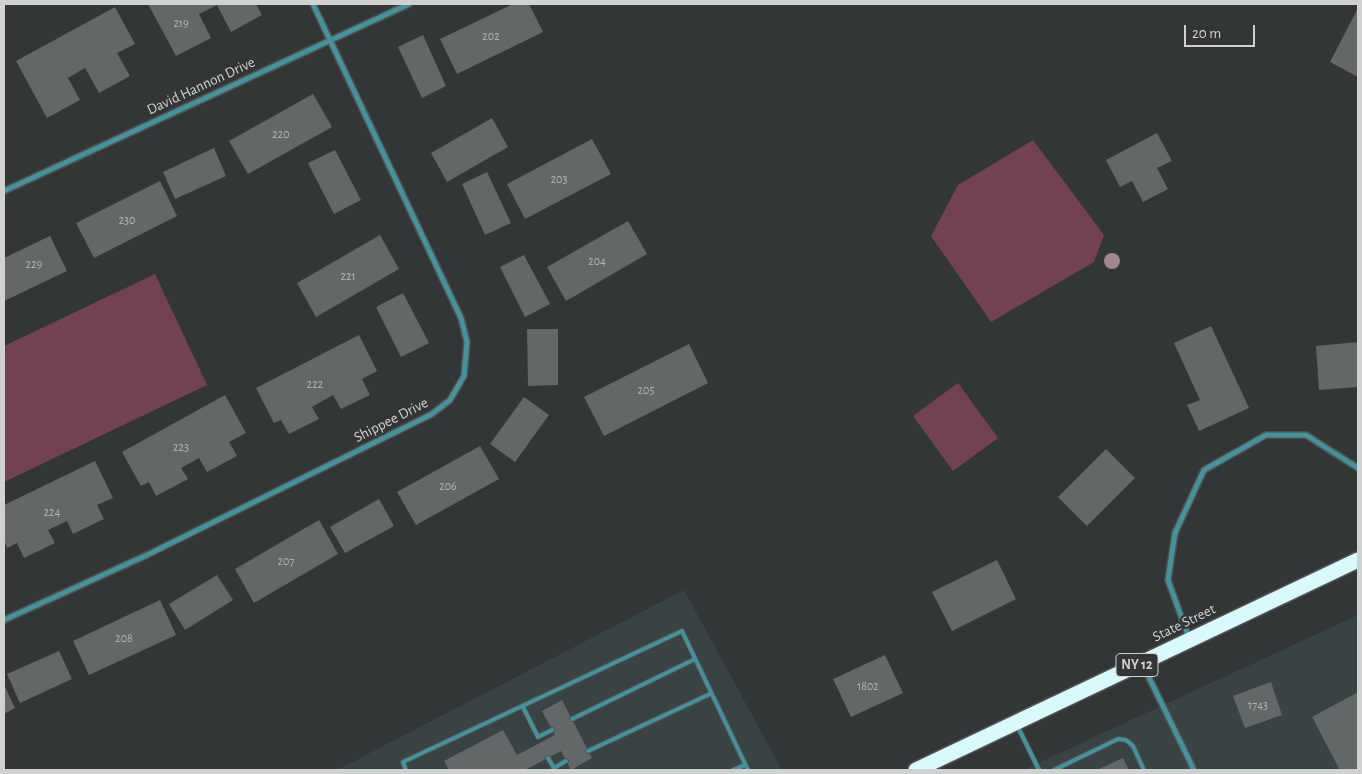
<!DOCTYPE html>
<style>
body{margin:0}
#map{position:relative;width:1362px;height:774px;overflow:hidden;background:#333636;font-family:"Alegreya Sans",sans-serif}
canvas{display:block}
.frame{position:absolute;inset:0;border:5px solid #d0d2d2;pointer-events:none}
.scale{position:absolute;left:1184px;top:25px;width:71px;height:22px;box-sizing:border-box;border:2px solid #d0d2d2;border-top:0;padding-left:6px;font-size:15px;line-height:18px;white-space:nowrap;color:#d0d2d2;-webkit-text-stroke:4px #333636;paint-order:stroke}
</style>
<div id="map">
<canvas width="1362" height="774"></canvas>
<div class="frame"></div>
<div class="scale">20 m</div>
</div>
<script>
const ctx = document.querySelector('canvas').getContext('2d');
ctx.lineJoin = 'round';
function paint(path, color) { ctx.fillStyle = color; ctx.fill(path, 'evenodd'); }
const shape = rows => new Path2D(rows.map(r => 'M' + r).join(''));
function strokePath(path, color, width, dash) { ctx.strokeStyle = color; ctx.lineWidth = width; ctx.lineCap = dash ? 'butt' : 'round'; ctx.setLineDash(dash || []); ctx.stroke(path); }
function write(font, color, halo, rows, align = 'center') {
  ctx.font = font + ' "Alegreya Sans",sans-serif'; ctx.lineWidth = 4.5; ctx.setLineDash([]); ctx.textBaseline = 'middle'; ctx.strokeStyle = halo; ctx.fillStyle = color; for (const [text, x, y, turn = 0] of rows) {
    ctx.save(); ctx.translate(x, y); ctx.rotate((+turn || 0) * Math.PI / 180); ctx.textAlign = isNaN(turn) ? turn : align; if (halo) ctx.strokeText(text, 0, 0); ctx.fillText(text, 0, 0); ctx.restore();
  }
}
paint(shape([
 [684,590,782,770,337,770],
 [1358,615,1358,770,1023,770]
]), '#394344');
paint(shape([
 [1033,140,1104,235,1094,262,991,322,931,236,958,185],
 [155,274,207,385,4,482,4,346],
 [958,383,998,438,953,471,913,416]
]), '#724153');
paint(shape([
 [148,4,256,4,262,15,231,32,217,5,199,14,211,38,176,56],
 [513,4,529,4,543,32,457,74,440,39],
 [115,7,135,44,117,53,130,76,99,93,85,68,68,78,80,100,47,118,16,61],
 [1358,8,1358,77,1330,62],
 [423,35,446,86,422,98,398,47],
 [313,94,332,127,248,174,229,141],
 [492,118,508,147,447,182,431,153],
 [1157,133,1172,161,1157,168,1168,189,1143,202,1132,181,1120,187,1106,160],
 [592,139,611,174,525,219,507,184],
 [214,148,226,176,175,199,163,172],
 [335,150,361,200,334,214,308,163],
 [487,172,511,223,485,235,462,184],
 [160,181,177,216,94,258,76,223],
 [628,221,647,254,566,301,547,267],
 [380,235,399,269,316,317,297,283],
 [50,236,67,271,4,301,4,258],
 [524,255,550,304,525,317,500,267],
 [403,293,429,343,401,357,376,307],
 [1211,326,1249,408,1199,431,1187,405,1200,400,1174,343],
 [527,329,558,329,558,385,528,386],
 [359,335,377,371,362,379,370,395,341,409,333,395,312,407,319,419,289,434,281,420,274,423,256,388],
 [1358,342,1358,387,1319,390,1316,346],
 [689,344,708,383,604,436,584,397],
 [225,395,246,433,229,442,237,456,207,472,199,458,181,468,188,479,156,496,149,482,141,486,122,452],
 [524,397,549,415,515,462,490,444],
 [480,446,499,479,416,525,397,492],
 [1106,449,1135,478,1087,526,1058,497],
 [95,461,113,498,97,505,104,519,73,534,67,521,48,530,55,543,24,558,17,543,7,548,4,540,4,505],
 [379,499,394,526,345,553,330,527],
 [319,520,338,554,254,603,235,569],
 [997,560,1016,599,952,631,932,592],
 [217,575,233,600,185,630,169,604],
 [160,600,176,635,89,675,73,641],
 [59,651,72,679,20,703,7,674],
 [885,655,903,693,851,717,833,679],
 [1271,682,1282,715,1245,728,1233,696],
 [4,685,15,708,4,714],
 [1358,692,1358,770,1340,770,1312,717],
 [562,700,592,758,571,770,561,751,525,770,449,770,444,761,503,730,517,755,555,735,542,711],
 [1123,758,1129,770,1097,770]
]), '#646767');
const lane = shape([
 [523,707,538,737,552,730],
 [572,719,695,659],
 [1017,725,1039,770],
 [588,751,710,694],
 [548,758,554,768,566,761],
 [406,770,403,762,682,631,748,770],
 [733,770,745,765],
 [1054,770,1118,739,1126,740,1133,746,1144,770]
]);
const street = shape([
 [4,191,409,4],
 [4,620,147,555,432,414,450,400,464,376,467,342,461,318,313,4],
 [1189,638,1168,580,1175,533,1204,470,1266,435,1306,435,1358,468],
 [1142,663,1194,770]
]);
const highway = shape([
 [916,770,1358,560]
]);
strokePath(lane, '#4f5252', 6);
strokePath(street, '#4f5252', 8);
strokePath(highway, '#4f5252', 18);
strokePath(lane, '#46919a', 4);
strokePath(street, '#46919a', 5);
strokePath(highway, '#d9f9fd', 15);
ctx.fillStyle = '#a08891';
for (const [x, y] of [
 [1112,261]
]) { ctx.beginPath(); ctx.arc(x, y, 8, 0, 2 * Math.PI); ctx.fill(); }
write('12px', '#b5b7b7', null, [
 ["219",181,23],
 ["202",491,36],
 ["220",281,134],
 ["203",559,179],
 ["230",127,220],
 ["204",597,261],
 ["229",34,264],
 ["221",348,276],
 ["222",315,384],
 ["205",646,390],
 ["223",181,447],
 ["206",448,486],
 ["224",52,512],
 ["207",286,561],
 ["208",124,638],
 ["1802",868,686],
 ["1743",1258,705]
]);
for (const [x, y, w] of [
 [1137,665,42]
]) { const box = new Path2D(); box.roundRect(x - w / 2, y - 11.5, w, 23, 4); ctx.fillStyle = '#333636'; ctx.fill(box); strokePath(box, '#d0d2d2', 1); }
write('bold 14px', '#d0d2d2', null, [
 ["NY 12",1137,665]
]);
write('15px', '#d0d2d2', '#333636', [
 ["David Hannon Drive",201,86,-25],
 ["Shippee Drive",391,420,-27],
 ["State Street",1184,623,-26]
]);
</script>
